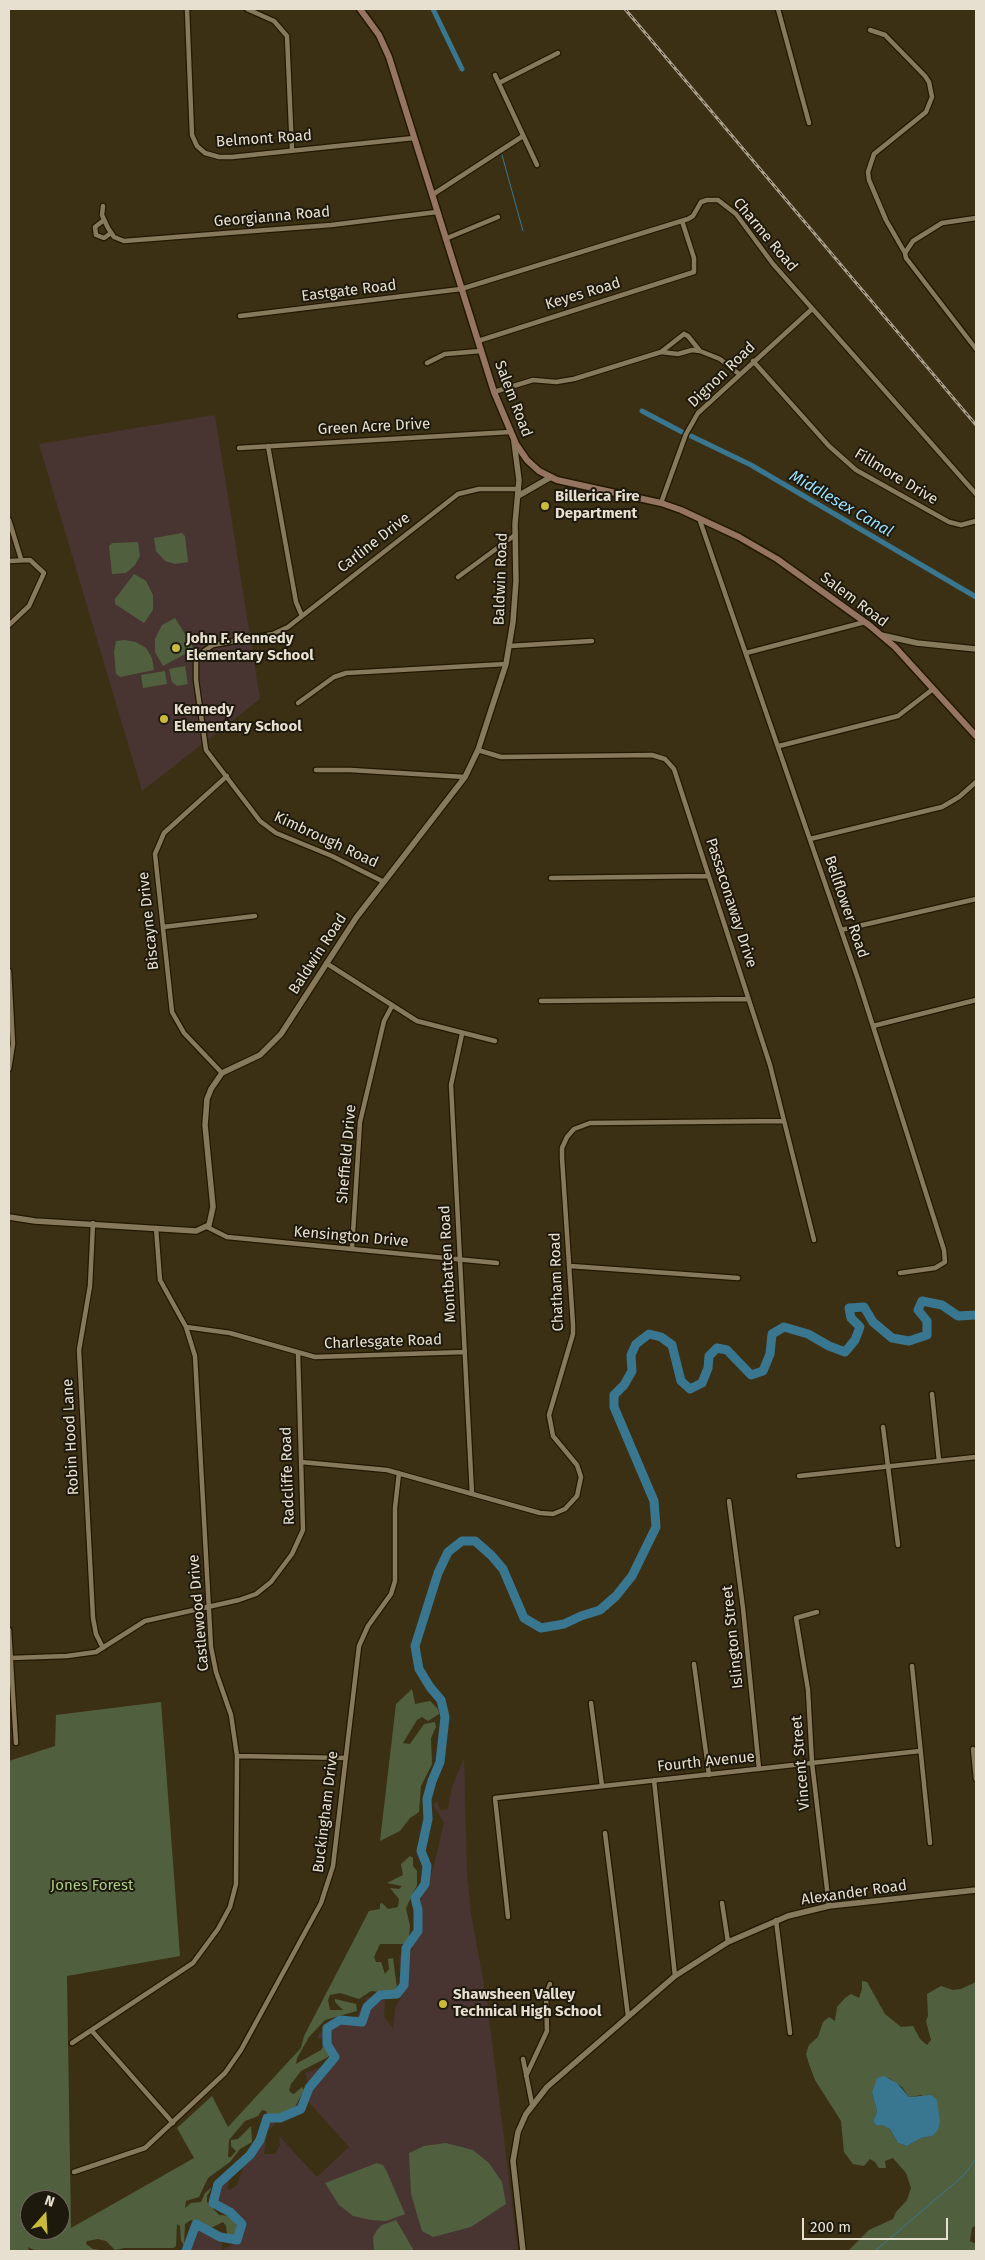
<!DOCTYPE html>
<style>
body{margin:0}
#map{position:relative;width:985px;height:2260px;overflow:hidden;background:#3c3014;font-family:"Fira Sans",sans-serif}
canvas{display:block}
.frame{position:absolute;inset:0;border:10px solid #e7dfcf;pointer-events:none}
.north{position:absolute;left:20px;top:2190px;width:50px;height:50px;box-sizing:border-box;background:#1e190d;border:1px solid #6e685b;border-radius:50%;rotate:19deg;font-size:14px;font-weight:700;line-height:20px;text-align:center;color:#e7dfcf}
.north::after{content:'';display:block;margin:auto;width:18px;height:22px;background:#caba3a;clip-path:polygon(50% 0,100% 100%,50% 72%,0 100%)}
.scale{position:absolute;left:802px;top:2218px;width:146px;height:22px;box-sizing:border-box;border:2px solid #e7dfcf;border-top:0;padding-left:6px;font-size:15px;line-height:18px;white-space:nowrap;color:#e7dfcf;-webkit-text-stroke:4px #1e190d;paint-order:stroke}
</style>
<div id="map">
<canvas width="985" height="2260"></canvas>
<div class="frame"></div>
<div class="north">N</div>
<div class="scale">200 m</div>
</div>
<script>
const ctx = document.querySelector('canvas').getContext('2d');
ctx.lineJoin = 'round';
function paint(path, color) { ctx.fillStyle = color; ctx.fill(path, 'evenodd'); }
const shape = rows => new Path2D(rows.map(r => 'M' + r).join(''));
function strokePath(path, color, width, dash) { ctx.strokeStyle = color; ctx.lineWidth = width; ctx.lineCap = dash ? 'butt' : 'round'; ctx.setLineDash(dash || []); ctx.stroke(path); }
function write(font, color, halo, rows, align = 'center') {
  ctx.font = font + ' "Fira Sans",sans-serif'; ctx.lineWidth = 4; ctx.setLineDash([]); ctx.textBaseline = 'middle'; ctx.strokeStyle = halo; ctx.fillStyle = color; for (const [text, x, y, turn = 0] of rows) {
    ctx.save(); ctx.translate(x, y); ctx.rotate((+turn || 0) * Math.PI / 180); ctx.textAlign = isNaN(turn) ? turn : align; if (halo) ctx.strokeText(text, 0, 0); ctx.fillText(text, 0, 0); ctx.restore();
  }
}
paint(shape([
 [215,415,260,699,142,791,39,444],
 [464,1758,467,1873,471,1913,487,2002,518,2251,190,2251,188,2235,193,2225,213,2234,222,2231,222,2250,236,2243,240,2238,241,2225,236,2212,218,2209,211,2195,212,2193,218,2195,220,2177,241,2158,241,2165,230,2177,227,2189,230,2190,237,2185,245,2162,258,2143,258,2131,262,2125,273,2121,276,2122,267,2133,264,2154,275,2154,280,2145,279,2136,317,2177,349,2147,306,2099,309,2087,305,2073,319,2068,319,2079,322,2080,336,2049,324,2039,318,2038,318,2035,329,2025,356,2018,367,1997,378,1996,385,2000,384,2017,393,2028,395,2009,405,1989,399,1957,403,1954,408,1958,412,1950,421,1899,433,1869,444,1823,433,1805,437,1801,440,1810,448,1809,452,1787]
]), '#483430');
paint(shape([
 [182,533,185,536,188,562,175,564,165,561,156,551,154,538],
 [138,542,140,556,135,565,126,573,112,574,109,546,112,543],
 [134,574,146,581,153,595,153,610,144,623,115,604,115,599],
 [175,618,193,647,191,651,163,666,155,652,155,639,162,625],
 [125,640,136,642,146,648,152,658,154,670,120,677,116,674,114,652,116,641],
 [185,666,188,684,177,686,172,682,169,669],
 [165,671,167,684,143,688,141,675],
 [412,1689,415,1704,430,1701,438,1709,439,1714,428,1721,422,1717,417,1720,403,1743,410,1744,424,1724,435,1722,436,1727,431,1738,432,1764,421,1786,419,1812,410,1818,400,1831,380,1841,396,1704],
 [161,1702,180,1956,67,1976,71,2228,194,2158,177,2128,212,2096,228,2127,301,2048,304,2036,369,1911,380,1909,380,1904,382,1903,388,1909,398,1907,399,1899,390,1888,399,1889,402,1886,387,1883,403,1875,401,1864,410,1856,413,1858,413,1866,417,1871,417,1885,406,1908,410,1926,409,1939,404,1944,380,1944,374,1957,376,1962,381,1962,385,1974,389,1969,388,1959,393,1958,397,1989,391,1993,371,1991,359,1999,340,1993,330,1995,328,2000,330,2010,343,2010,335,2002,335,1999,356,2004,357,2011,325,2020,309,2037,297,2058,296,2064,321,2050,324,2045,330,2050,330,2054,328,2057,301,2071,291,2084,289,2090,291,2093,294,2094,302,2087,304,2090,293,2111,288,2115,283,2112,280,2115,269,2116,266,2111,262,2110,258,2116,245,2121,229,2140,228,2157,231,2157,236,2151,231,2146,231,2140,238,2139,251,2126,252,2142,240,2149,230,2162,208,2178,199,2197,186,2201,185,2208,191,2203,201,2202,205,2193,212,2187,207,2196,207,2202,219,2215,231,2216,238,2228,234,2236,228,2240,226,2226,223,2222,211,2228,191,2220,185,2224,184,2245,181,2241,180,2226,177,2224,176,2246,173,2248,124,2248,115,2250,106,2241,98,2239,87,2241,86,2244,93,2249,108,2251,36,2251,28,2247,29,2251,9,2251,9,1761,55,1746,56,1715],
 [30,2200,60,2200,60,2230,30,2230],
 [862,1981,867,1982,885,2014,901,2027,913,2026,920,2039,927,2045,931,2040,926,2021,928,2016,927,1994,941,1986,953,1990,961,1989,976,1982,976,2225,972,2228,970,2241,976,2244,976,2251,848,2251,869,2230,893,2219,896,2212,907,2200,911,2188,906,2173,893,2158,885,2161,886,2168,879,2168,875,2162,870,2159,864,2166,853,2164,844,2152,841,2121,815,2080,809,2064,806,2054,809,2045,818,2037,823,2022,829,2017,835,2021,837,2007,845,1998,851,1994,859,1998,862,1989],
 [889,2078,902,2087,909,2097,922,2095,932,2136,921,2138,907,2146,898,2143,890,2129,882,2125,877,2126,873,2122,877,2111,872,2093],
 [446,2143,473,2150,489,2163,502,2182,506,2204,471,2227,433,2237,422,2231,411,2194,409,2153,424,2146],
 [377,2163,383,2165,387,2172,405,2214,386,2221,371,2220,353,2216,339,2205,325,2183],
 [396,2220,413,2249,412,2251,374,2251,373,2237,377,2230,382,2225]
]), '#50603f');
paint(shape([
 [884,2076,897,2083,909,2097,931,2095,937,2100,940,2122,938,2130,932,2136,921,2138,907,2146,898,2143,890,2129,882,2125,877,2126,873,2122,877,2111,872,2093,877,2078]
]), '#397791');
strokePath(shape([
 [502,155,523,231],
 [875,2251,963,2176,976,2159]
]), '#397791', 1);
strokePath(shape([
 [433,9,462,69],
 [642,411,682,432],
 [691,436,751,465,976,597]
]), '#397791', 5);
strokePath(shape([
 [186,2251,196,2224,220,2237,237,2240,242,2224,230,2212,213,2203,218,2184,250,2155,260,2140,267,2118,280,2118,301,2109,309,2088,335,2057,327,2044,327,2028,340,2020,362,2022,367,2007,380,1995,397,1994,404,1985,406,1948,418,1931,418,1910,415,1898,425,1884,427,1866,421,1851,428,1819,427,1799,432,1781,440,1762,445,1717,441,1700,430,1687,419,1669,415,1646,438,1573,448,1552,462,1541,475,1541,491,1555,503,1569,524,1618,541,1628,564,1624,581,1616,600,1610,616,1596,632,1576,656,1527,654,1501,614,1407,614,1395,624,1385,632,1371,631,1355,636,1344,649,1334,661,1337,672,1345,681,1381,690,1389,702,1383,708,1368,709,1356,717,1348,727,1350,751,1375,763,1371,770,1354,772,1334,784,1327,808,1334,829,1346,845,1352,855,1340,860,1327,851,1318,849,1308,864,1307,873,1322,892,1338,909,1341,927,1335,927,1321,918,1310,922,1301,942,1305,958,1316,976,1315]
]), '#397791', 9);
const minor = shape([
 [187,9,192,135,197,146,205,153,219,157,232,157,414,138],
 [247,9,274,21,287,36,292,150],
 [778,9,809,123],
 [870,30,885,35,925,76,929,82,932,97,926,112,874,154,868,172,869,180,886,220,905,253,906,258,976,349],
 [495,75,537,165],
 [499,83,558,53],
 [432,195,523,136],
 [103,206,102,215,108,228,114,237,124,241,331,225,437,212],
 [104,220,95,227,96,235,104,238,111,233],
 [445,239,498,217],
 [905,253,913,241,942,223,976,218],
 [240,316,461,289,688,219,693,216,701,202,707,200,718,200,736,214,773,264,976,494],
 [684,334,688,336,700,351,692,350,678,354,661,352,684,334],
 [478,341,694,272,694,258,682,221],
 [700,351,720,359,739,374],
 [753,361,829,446,856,470,949,522,961,525,976,521],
 [427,363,445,354,481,351],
 [494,392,533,380,556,382,574,379,661,352],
 [268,446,296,602,302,616],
 [239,448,510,432],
 [661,503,686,434,698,413,812,309],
 [699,518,858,979,944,1250,945,1262,935,1268,900,1273],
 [9,520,21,559],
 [9,561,30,560,44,573,29,606,9,625],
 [458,577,515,535],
 [510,646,592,641],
 [746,653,865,622],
 [298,703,334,677,346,673,506,664],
 [779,746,898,716,933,689],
 [478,750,501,757,652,755,665,759,674,769,770,1065,814,1240],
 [316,770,350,770,465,777],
 [810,839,942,807,959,797,976,782],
 [551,878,708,876],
 [384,882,332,856,276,833,260,821,206,750,196,680,196,660,204,651,213,645,273,634,288,627,458,494,479,489,519,489],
 [163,927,255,916],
 [841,930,976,899],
 [326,963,417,1021,495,1041],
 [9,971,13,1044,9,1069],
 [541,1001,748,999],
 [873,1026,976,1000],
 [462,1034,451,1085,472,1494],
 [222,1073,184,1033,172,1012,155,854,164,833,227,776],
 [93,1223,90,1286,79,1350,93,1618,96,1634,103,1648],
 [207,1227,227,1237,497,1263],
 [352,1249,360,1122,384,1021,392,1006],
 [570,1266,738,1278],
 [186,1327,230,1333,315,1357,465,1352],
 [932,1394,939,1461],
 [883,1427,898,1545],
 [301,1462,387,1470,540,1513,553,1514,565,1509,577,1496,581,1477,577,1465,553,1436,549,1415,573,1334,573,1325,562,1158,562,1148,567,1137,574,1129,590,1123,784,1121],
 [799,1476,976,1457],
 [729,1501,743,1608,759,1769],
 [817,1612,796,1618,808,1690,812,1763,829,1906],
 [9,1630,16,1743],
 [11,1658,67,1656,96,1652,145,1621,239,1600,256,1594,271,1582,292,1554,303,1530,298,1353],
 [694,1664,709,1775],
 [912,1666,930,1843],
 [591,1703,602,1786],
 [973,1749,976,1779],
 [237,1756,346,1758],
 [654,1780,675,1976],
 [605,1833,628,2016],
 [722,1903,728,1942],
 [508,1917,495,1798,920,1751],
 [776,1920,790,2033],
 [92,2031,173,2123],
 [72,2043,193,1963,218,1929,230,1907,236,1884,237,1756,231,1715,216,1672,211,1647,195,1356,186,1327,160,1280,156,1228],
 [523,2059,532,2104],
 [526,2076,547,2031,546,1995,550,1984],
 [74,2172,145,2148,225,2073,241,2050,321,1903,333,1866,359,1646,368,1626,391,1594,395,1581,395,1508,399,1473]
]);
const tertiary = shape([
 [518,496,551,477],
 [881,635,917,643,976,649],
 [9,1217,35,1221,196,1231,209,1225,213,1207,205,1125,207,1099,211,1089,222,1073,260,1055,281,1034,356,918,465,777,478,750,506,664,513,622,516,581,515,524,519,480,514,442],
 [523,2251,513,2161,518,2132,526,2114,547,2087,675,1976,728,1942,788,1916,829,1906,976,1890]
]);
const secondary = shape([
 [360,9,379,35,389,57,494,392,516,444,527,460,539,471,557,480,661,503,681,510,739,537,777,559,869,625,895,647,976,736]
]);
strokePath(minor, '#221800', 7);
strokePath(tertiary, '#221800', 8);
strokePath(secondary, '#221800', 9);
strokePath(minor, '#877a5c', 4.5);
strokePath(tertiary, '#877a5c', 5.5);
strokePath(secondary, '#957562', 6);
const rail = shape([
 [625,9,976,425]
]);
strokePath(rail, '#aaa18c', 3);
strokePath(rail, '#1e190d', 1, [4]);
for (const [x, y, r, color] of [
 [545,506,5,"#caba3a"],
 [176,648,5,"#caba3a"],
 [164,719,5,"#caba3a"],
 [443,2004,5,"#caba3a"]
]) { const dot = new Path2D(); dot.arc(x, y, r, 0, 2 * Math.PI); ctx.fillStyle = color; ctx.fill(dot); strokePath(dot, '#1e190d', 2); }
write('15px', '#e7dfcf', '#1e190d', [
 ["Belmont Road",264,139,-4],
 ["Georgianna Road",272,217,-5],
 ["Charme Road",765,235,50],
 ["Eastgate Road",349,291,-7],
 ["Keyes Road",583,294,-17],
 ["Dignon Road",722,375,-44],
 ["Salem Road",513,399,69],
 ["Green Acre Drive",374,427,-3],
 ["Fillmore Drive",896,477,31],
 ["Carline Drive",374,543,-38],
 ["Baldwin Road",501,579,-88],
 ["Salem Road",854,600,37],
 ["Kimbrough Road",326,840,25],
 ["Passaconaway Drive",731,903,72],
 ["Bellflower Road",846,907,71],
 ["Biscayne Drive",149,921,-96],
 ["Baldwin Road",318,954,-57],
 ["Sheffield Drive",347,1154,-85],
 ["Kensington Drive",351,1237,5],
 ["Montbatten Road",448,1264,-93],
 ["Chatham Road",557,1282,-92],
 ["Charlesgate Road",383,1342,-2],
 ["Robin Hood Lane",71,1437,-93],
 ["Radcliffe Road",288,1476,-92],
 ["Castlewood Drive",199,1613,-95],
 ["Islington Street",733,1637,-96],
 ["Fourth Avenue",706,1762,-6],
 ["Vincent Street",801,1763,-95],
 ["Buckingham Drive",326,1812,-83],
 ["Alexander Road",854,1893,-8]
]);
write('bold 15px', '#e7dfcf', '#1e190d', [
 ["Billerica Fire",555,497],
 ["Department",555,514],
 ["John F. Kennedy",186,639],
 ["Elementary School",186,656],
 ["Kennedy",174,710],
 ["Elementary School",174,727],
 ["Shawsheen Valley",453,1995],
 ["Technical High School",453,2012]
], 'left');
write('15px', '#aacd83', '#1e190d', [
 ["Jones Forest",92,1886]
]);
write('italic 16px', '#97dfff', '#1e190d', [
 ["Middlesex Canal",841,504,30]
]);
</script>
